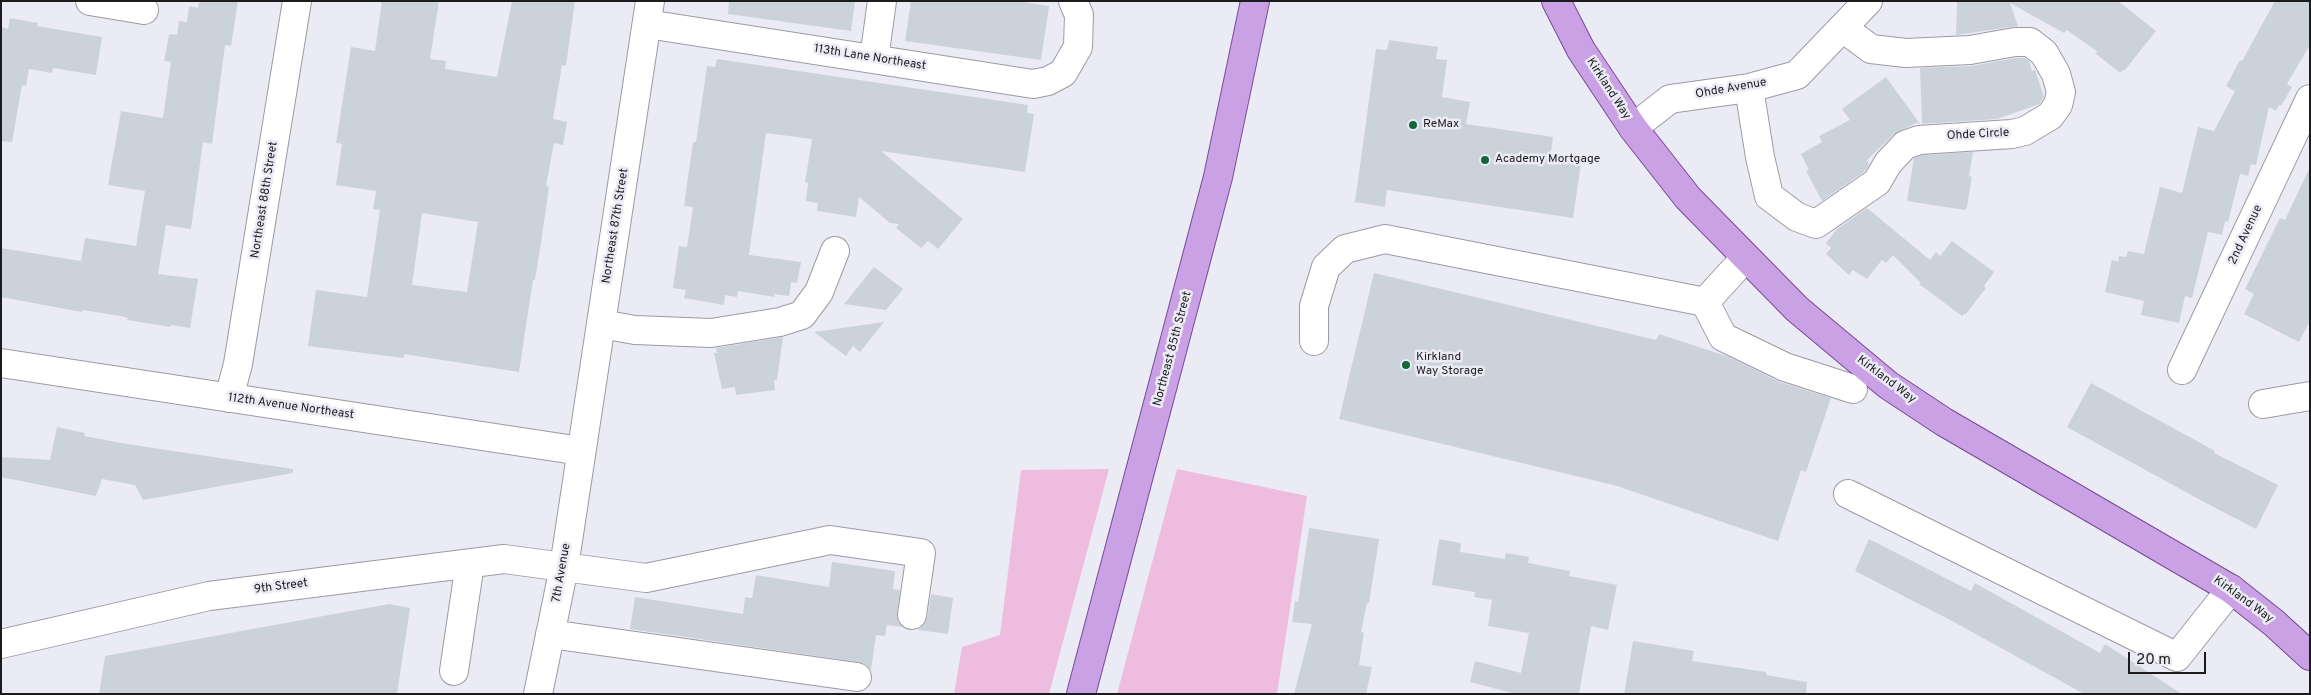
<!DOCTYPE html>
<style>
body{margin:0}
#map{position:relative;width:2311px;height:695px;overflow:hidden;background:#ebebf5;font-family:Overpass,sans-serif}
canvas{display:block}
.frame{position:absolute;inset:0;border:2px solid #1c1c1f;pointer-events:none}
.scale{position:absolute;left:2128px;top:652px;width:78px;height:22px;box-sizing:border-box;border:2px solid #1c1c1f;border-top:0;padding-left:6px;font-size:15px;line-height:18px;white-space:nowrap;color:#1c1c1f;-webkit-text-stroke:4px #ebebf5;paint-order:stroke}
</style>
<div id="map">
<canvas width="2311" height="695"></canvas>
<div class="frame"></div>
<div class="scale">20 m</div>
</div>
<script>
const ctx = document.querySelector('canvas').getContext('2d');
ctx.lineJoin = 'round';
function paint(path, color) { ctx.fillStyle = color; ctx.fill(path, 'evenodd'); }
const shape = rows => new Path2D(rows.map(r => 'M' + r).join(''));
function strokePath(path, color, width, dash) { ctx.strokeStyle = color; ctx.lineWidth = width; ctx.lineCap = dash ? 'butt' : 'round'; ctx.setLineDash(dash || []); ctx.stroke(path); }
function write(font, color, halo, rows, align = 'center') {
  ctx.font = font + ' Overpass,sans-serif'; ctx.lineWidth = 5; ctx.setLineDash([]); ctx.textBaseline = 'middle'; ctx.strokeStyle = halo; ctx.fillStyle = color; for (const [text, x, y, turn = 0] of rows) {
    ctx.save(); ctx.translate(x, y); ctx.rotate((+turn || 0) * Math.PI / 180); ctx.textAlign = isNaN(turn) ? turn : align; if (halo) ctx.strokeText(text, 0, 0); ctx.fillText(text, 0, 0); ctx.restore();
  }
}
paint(shape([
 [1109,469,1049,694,954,694,962,647,1000,635,1021,470],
 [1177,469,1307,496,1277,694,1117,694]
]), '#eebcdf');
paint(shape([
 [199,1,238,1,231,46,225,45,212,144,203,142,191,229,166,225,158,274,198,279,190,328,171,325,170,327,127,320,128,318,121,316,82,310,82,312,1,297,1,248,81,261,85,238,136,246,145,191,108,185,121,111,163,118,171,62,164,61,169,34,177,35,179,21,187,22,189,6,198,8],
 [382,1,439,1,430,59,446,61,445,69,497,77,512,1,575,1,566,66,562,65,553,119,567,122,563,145,554,143,546,186,549,187,541,243,535,280,533,280,519,372,404,354,404,358,308,346,316,290,367,297,380,210,373,209,376,191,336,185,342,144,336,143,351,47,375,51],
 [422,213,478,222,467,292,412,285],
 [729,1,855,1,851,31,728,14],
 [911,1,1017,1,1049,6,1041,60,905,41],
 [1958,1,2118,1,2156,31,2124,71,2123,70,2120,73,2095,53,2098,52,2067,30,2064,33,2010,3,2018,26,1956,35,1957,3],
 [2275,1,2310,1,2310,45,2287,84,2292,87,2281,106,2279,105,2276,111,2269,107,2256,165,2251,164,2248,176,2240,174,2228,222,2225,221,2222,235,2208,232,2192,298,2185,296,2179,323,2141,315,2144,301,2105,292,2112,260,2118,262,2119,256,2126,257,2128,251,2144,254,2160,187,2182,193,2198,127,2214,131,2235,91,2226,86,2240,60,2242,61],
 [10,18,38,23,37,26,102,37,96,75,53,68,52,73,29,69,26,86,22,85,12,142,1,141,1,27,8,29],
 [1389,40,1438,47,1436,59,1447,60,1442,97,1470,102,1466,124,1553,137,1550,159,1581,163,1573,218,1387,190,1385,207,1355,202,1376,49,1387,50],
 [2016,58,2025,58,2029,61,2032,71,2035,70,2044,97,2039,104,1997,119,1922,124,1920,68,1971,66],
 [717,59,1028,105,1027,113,1034,114,1025,172,881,151,963,219,938,249,928,241,921,248,896,228,899,224,890,223,859,197,856,217,817,211,818,203,806,201,808,183,805,182,812,139,766,133,749,255,801,262,797,283,791,282,789,296,774,294,775,297,738,291,737,297,725,295,724,305,684,298,686,290,673,288,679,246,687,247,693,207,684,206,693,142,696,142,707,66,715,67],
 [1886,77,1920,124,1918,124,1918,122,1894,134,1867,160,1869,165,1865,171,1822,201,1806,171,1809,170,1801,154,1822,142,1819,136,1850,120,1842,109],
 [1973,152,1969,176,1972,177,1967,207,1965,210,1907,201,1914,158,1922,155],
 [2310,167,2310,321,2299,342,2244,314,2254,294,2245,289,2280,218,2285,220],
 [1867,208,1930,260,1936,252,1940,256,1952,241,1994,272,1984,286,1986,288,1966,314,1965,313,1962,316,1919,284,1921,283,1893,255,1886,263,1882,260,1867,279,1853,270,1849,275,1826,254,1831,248,1826,243,1837,229],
 [874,267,903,289,886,310,844,304],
 [1374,273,1656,340,1659,334,1729,357,1780,382,1831,398,1806,472,1801,470,1778,541,1617,486,1339,419],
 [884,322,860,352,853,346,846,356,814,332],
 [783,337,777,380,774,380,775,390,736,395,735,387,722,389,714,353,717,353,716,348],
 [2091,383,2215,451,2214,453,2278,485,2256,529,2204,502,2067,427],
 [57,427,85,433,84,436,127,444,293,469,293,473,143,500,135,485,102,479,96,496,1,477,1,457,50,460],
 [1309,528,1379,539,1369,603,1367,603,1361,632,1364,633,1359,665,1372,667,1366,694,1294,694,1312,624,1292,622,1295,601,1298,602],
 [1439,539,1461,543,1460,552,1505,559,1506,553,1529,557,1528,563,1570,571,1569,576,1617,585,1608,630,1591,626,1579,694,1516,694,1470,682,1475,661,1521,673,1529,633,1488,626,1492,600,1474,597,1475,592,1432,585],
 [1869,539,1971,591,1975,583,2100,653,2105,644,2182,694,2084,694,1954,622,1855,571],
 [832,562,895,571,893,589,900,590,897,613,898,621,902,627,887,625,885,636,876,635,871,670,866,664,859,662,630,629,635,597,743,614,745,597,752,598,756,575,829,587],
 [931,594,953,598,948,634,918,630,924,625,927,618],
 [389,604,410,608,397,694,99,694,105,656],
 [1633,641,1694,651,1692,661,1766,672,1766,675,1807,682,1806,694,1624,694]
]), '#ccd2da');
const minor = shape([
 [90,1,144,10],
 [647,24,1033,84,1048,81,1063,73,1078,47,1079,15,1073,1],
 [874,59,882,1],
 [1749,88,1760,157,1769,196,1797,217,1816,224,1877,182,1888,163,1905,145,1919,140,2012,134,2025,131,2050,116,2058,105,2061,92,2056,74,2044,53,2030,42,2015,42,1970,50,1906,53,1871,49,1843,28],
 [1633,128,1670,99,1749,88,1797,75,1868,1],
 [1705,302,1723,337,1785,367,1853,389],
 [601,324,635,330,711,333,780,322,802,315,819,292,835,251],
 [1314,341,1314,306,1326,267,1345,249,1385,239,1705,302,1745,258],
 [1,363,581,451],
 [2182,370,2310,99],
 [229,398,238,364,297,1],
 [2263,404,2310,396],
 [1848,494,2177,657,2231,589],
 [550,634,857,677],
 [1,644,209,596,504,559,646,578,830,540,921,553,912,615],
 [454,671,470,563],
 [538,694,564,567,650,1]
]);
const major = shape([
 [1556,1,1581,50,1633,128,1688,198,1797,309,1888,385,1944,422,2231,589,2274,623,2310,656],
 [1081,694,1218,177,1255,1]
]);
strokePath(minor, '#9b9ba5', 30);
strokePath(major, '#784a95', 30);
strokePath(minor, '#fff', 28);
strokePath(major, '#cba1e5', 28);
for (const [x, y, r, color] of [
 [1413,125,5,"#12683a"],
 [1485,160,5,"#12683a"],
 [1406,365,5,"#12683a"]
]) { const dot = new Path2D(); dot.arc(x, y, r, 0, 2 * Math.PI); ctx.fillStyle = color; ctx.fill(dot); strokePath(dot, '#ebebf5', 2); }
write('12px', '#1c1c1f', '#ebebf5', [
 ["113th Lane Northeast",870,58,9],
 ["Kirkland Way",1608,89,57],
 ["Ohde Avenue",1731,89,-10],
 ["Ohde Circle",1978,135,-3],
 ["Northeast 88th Street",265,200,-81],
 ["Northeast 87th Street",616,226,-81],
 ["2nd Avenue",2246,235,-65],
 ["Northeast 85th Street",1173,349,-75],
 ["Kirkland Way",1886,380,37],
 ["112th Avenue Northeast",291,407,8],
 ["7th Avenue",562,573,-80],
 ["9th Street",281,587,-7],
 ["Kirkland Way",2243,600,36]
]);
write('12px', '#1c1c1f', '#ebebf5', [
 ["ReMax",1423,125],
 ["Academy Mortgage",1495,160],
 ["Kirkland",1416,358],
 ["Way Storage",1416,372]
], 'left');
</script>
